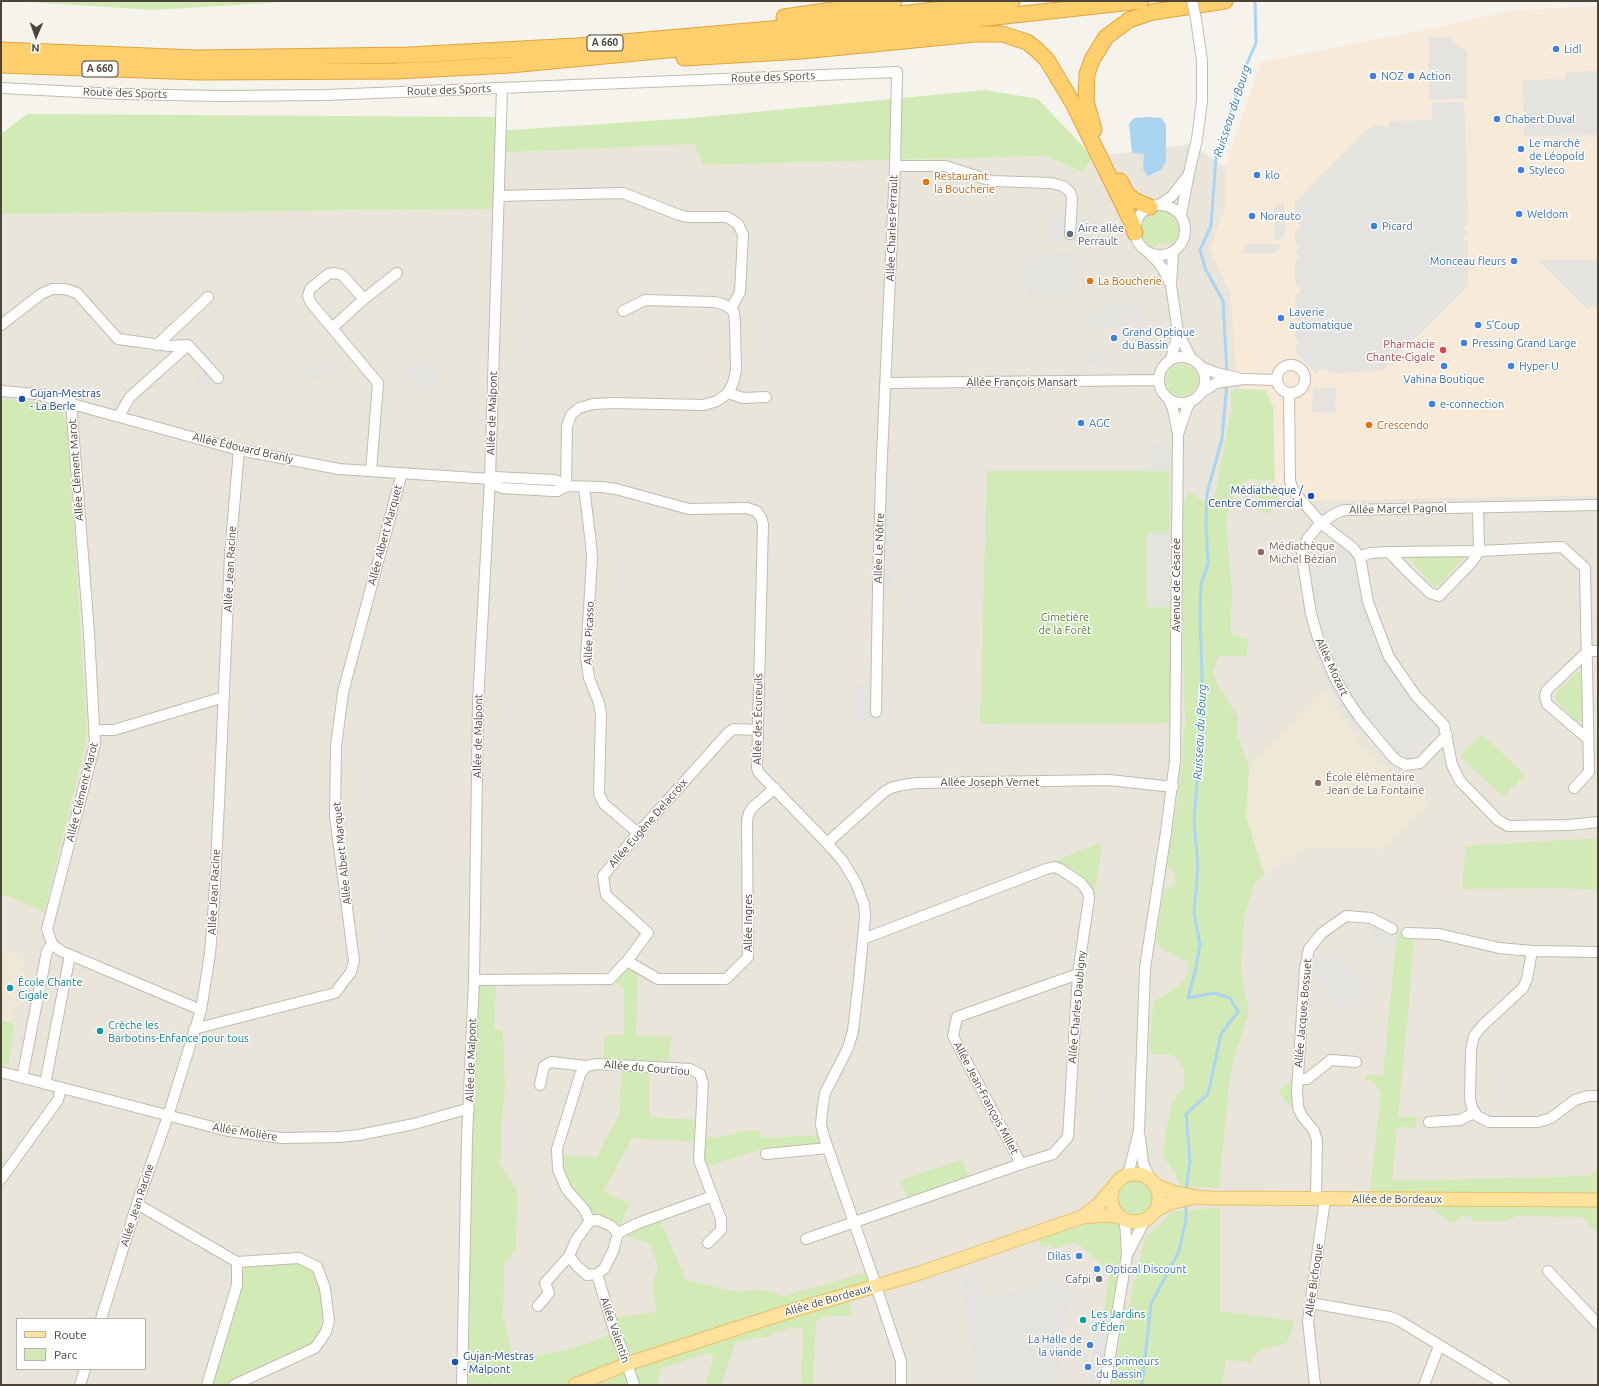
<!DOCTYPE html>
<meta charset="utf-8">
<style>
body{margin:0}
#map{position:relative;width:1599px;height:1386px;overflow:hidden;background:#f6f3ec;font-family:Ubuntu,sans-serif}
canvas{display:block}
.frame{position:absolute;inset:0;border:2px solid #4b4439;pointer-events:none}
.legend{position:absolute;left:16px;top:1318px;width:130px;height:52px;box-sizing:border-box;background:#fff;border:1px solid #b7b4b0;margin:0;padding:5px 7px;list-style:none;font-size:12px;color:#4b4439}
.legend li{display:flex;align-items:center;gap:8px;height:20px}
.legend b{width:20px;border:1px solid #b7b4b0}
.north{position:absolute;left:16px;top:16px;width:40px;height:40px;-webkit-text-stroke:3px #fff;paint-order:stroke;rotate:182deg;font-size:11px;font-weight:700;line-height:16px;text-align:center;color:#4b4439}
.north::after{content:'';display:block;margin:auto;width:14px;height:18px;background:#4b4439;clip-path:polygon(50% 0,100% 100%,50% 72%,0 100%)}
</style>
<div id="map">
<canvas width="1599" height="1386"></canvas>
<div class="frame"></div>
<ul class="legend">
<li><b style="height:5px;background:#ffe39c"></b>Route</li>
<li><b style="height:11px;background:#d2eab5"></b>Parc</li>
</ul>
<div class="north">N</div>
</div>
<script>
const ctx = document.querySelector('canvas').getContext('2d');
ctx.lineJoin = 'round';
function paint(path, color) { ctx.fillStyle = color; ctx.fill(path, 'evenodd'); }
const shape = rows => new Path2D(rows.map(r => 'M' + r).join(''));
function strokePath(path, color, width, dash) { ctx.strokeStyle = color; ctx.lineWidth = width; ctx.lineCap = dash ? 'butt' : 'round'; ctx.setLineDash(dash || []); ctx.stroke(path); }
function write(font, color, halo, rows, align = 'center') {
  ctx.font = font + ' Ubuntu,sans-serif'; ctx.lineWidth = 3; ctx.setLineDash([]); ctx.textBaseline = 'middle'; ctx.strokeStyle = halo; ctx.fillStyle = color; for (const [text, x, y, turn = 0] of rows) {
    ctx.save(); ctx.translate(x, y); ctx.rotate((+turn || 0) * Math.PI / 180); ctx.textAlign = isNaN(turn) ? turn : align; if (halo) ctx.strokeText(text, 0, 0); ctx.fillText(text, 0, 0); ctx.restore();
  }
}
paint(shape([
 [694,144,703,165,1045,156,1083,172,1093,157,1191,144,1225,167,1225,210,1210,249,1231,294,1236,369,1265,390,1273,406,1275,481,1285,501,1598,495,1598,1385,1,1385,1,214,495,209,495,153],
 [17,1319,145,1319,145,1369,17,1369]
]), '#eae5da');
paint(shape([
 [1598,6,1598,495,1285,501,1275,481,1273,406,1265,390,1239,389,1236,369,1231,294,1210,249,1225,210,1225,167,1261,62,1429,29,1513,10]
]), '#f7ead8');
paint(shape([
 [1325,688,1333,706,1357,736,1354,738,1405,787,1408,784,1430,802,1382,850,1367,847,1309,847,1264,875,1235,782],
 [1,951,25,956,12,1022,14,1024,9,1065,1,1064]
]), '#efe8d6');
paint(shape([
 [12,1,300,1,154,10],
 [985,90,1038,99,1093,157,1083,172,1045,156,703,165,694,144,495,153,495,209,1,214,1,134,27,114,495,117,496,131,693,118],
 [1163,210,1172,215,1178,223,1179,232,1177,241,1173,244,1166,243,1158,244,1152,248,1148,246,1140,238,1140,225,1143,217,1152,212],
 '1166 380a16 16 0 1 1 32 0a16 16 0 1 1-32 0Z',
 [1239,389,1265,390,1273,406,1275,481,1247,479,1237,490,1229,506,1226,522,1232,592,1230,633,1248,639,1246,656,1219,656,1212,672,1219,687,1238,717,1238,737,1249,767,1246,816,1264,875,1254,884,1244,918,1241,972,1249,1011,1236,1051,1229,1084,1219,1188,1180,1186,1175,1172,1163,1157,1166,1129,1173,1100,1183,1088,1185,1071,1177,1058,1169,1054,1152,1054,1149,1044,1154,1001,1162,997,1182,983,1188,972,1188,962,1167,952,1156,942,1164,889,1175,886,1176,882,1173,871,1167,865,1179,789,1185,721,1182,614,1183,508,1188,491,1211,506,1216,489,1231,412,1231,391],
 [1,399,35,402,55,406,61,410,67,422,87,733,82,760,44,912,8,896,1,896],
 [987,471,1169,471,1170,533,1147,533,1147,607,1170,607,1170,723,980,724],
 [1261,483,1278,496,1269,514,1255,508,1260,495,1251,488],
 [1461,555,1464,558,1438,586,1435,587,1408,557],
 [1577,672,1581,673,1582,722,1576,721,1556,700,1556,693],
 [1482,734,1525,775,1503,797,1460,756],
 [1598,838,1598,890,1553,888,1462,889,1466,846],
 [1097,844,1102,845,1094,898,1086,881,1075,870,1055,861],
 [1397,931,1414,933,1409,1002,1398,1117,1417,1117,1416,1128,1397,1127,1392,1181,1590,1176,1598,1169,1598,1194,1397,1194,1370,1190,1381,1093,1374,1082,1365,1080,1366,1075,1383,1075],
 [627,961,638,968,636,1036,671,1037,668,1068,649,1067,650,1117,701,1120,700,1137,721,1137,744,1131,761,1131,761,1138,821,1135,823,1145,760,1150,711,1165,703,1169,700,1142,632,1138,603,1192,606,1192,629,1204,618,1232,658,1216,686,1280,737,1292,757,1289,784,1296,871,1271,876,1286,849,1294,851,1316,826,1316,816,1321,813,1385,801,1385,803,1329,792,1327,772,1334,770,1337,755,1338,735,1343,721,1385,705,1385,714,1356,706,1353,662,1368,657,1385,462,1385,474,980,496,980,494,1029,503,1031,505,1089,502,1118,502,1152,499,1162,516,1190,517,1196,516,1249,504,1264,503,1316,514,1360,571,1349,615,1333,610,1318,656,1312,652,1285,658,1267,650,1244,618,1233,590,1221,567,1190,557,1156,597,1157,601,1148,620,1113,621,1065,603,1064,605,1035,624,1035,624,988,610,979],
 [1,1020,14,1024,9,1065,1,1064],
 [1298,1077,1298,1107,1292,1109,1278,1091],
 [961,1160,971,1182,910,1203,900,1180],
 '1116 1198a19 19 0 1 1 38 0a19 19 0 1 1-38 0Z',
 [1428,1200,1598,1200,1598,1234,1582,1217,1516,1216,1507,1221,1472,1221,1471,1216,1461,1217,1452,1223,1435,1211],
 [1220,1207,1220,1311,1295,1321,1286,1344,1260,1350,1253,1356,1251,1363,1226,1359,1222,1385,1112,1385,1114,1367,1145,1238,1172,1212],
 [1101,1220,1114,1220,1121,1227,1123,1254,1114,1312,1104,1311,1110,1271,1076,1242,1054,1249,1051,1244,1042,1248,1038,1238],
 [299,1258,317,1267,329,1321,315,1348,234,1385,207,1385,237,1285,237,1262]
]), '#d2eab5');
paint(shape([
 [1429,37,1448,37,1467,52,1467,98,1429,100],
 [1598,71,1598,135,1524,136,1523,80,1566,79,1566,72],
 [1463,102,1465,118,1468,224,1463,228,1468,233,1463,238,1468,242,1468,286,1382,371,1330,373,1325,368,1316,373,1296,353,1296,347,1299,342,1295,338,1296,326,1301,322,1296,317,1301,311,1295,306,1296,294,1297,295,1302,290,1295,284,1295,262,1300,257,1295,252,1300,247,1295,243,1295,229,1297,231,1301,226,1297,222,1302,217,1296,212,1295,213,1295,202,1366,130,1376,125,1389,128,1390,121,1432,120,1432,103],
 [1284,202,1285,236,1275,241,1274,207],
 [1050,213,1091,215,1090,243,1049,241],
 [1248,244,1275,244,1281,245,1276,253,1242,254],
 [1029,252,1072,253,1070,296,1027,295],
 [1538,260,1598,260,1598,310,1593,305,1587,309],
 [1134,303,1134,314,1143,311,1142,358,1132,362,1134,315,1132,312,1129,312,1128,326,1088,326,1088,312,1106,312,1106,304],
 [1105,351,1101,366,1084,365,1089,352],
 [322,356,335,368,317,382,305,370],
 [423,359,441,379,425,394,417,383,404,373],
 [205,363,218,378,204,393,196,383,200,374,201,368],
 [1313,388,1336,388,1335,413,1312,412],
 [1169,442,1169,471,1148,471,1148,443],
 [435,460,453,461,451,476,434,475],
 [881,478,895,478,891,589,878,588],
 [1147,533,1170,533,1170,607,1147,607],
 [1345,542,1353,548,1366,595,1395,667,1444,725,1401,763,1367,727,1358,730,1330,688,1310,643,1318,638,1302,559],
 [854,683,876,684,876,721,854,719],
 [1371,918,1398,920,1396,944,1377,943,1371,933],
 [1325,951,1329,956,1337,951,1345,961,1357,982,1353,985,1360,994,1360,999,1351,1006,1339,1010,1325,992,1314,972,1316,958],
 [976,1272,984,1301,1053,1279,1069,1293,1056,1385,976,1385,962,1275],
 [1100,1311,1114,1312,1102,1385,1088,1385]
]), '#e5e3e0');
paint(shape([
 [1147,117,1161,118,1166,125,1166,162,1161,170,1148,176,1143,169,1144,154,1132,153,1129,124,1134,118]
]), '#a9d4f2');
strokePath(shape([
 [1227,374,1223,301,1205,268,1200,250,1211,226,1216,157,1245,68,1256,43,1255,1],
 [1186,1191,1190,1161,1186,1114,1208,1094,1221,1034,1238,1012,1230,998,1215,993,1188,998,1196,968,1200,944,1194,912,1198,867,1194,821,1203,705,1200,615,1201,584,1208,564,1206,524,1207,493,1222,439,1227,383],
 [1142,1385,1151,1304,1179,1251,1186,1220,1186,1203]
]), '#a9d4f2', 3);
const minor = shape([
 [1,88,118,94,221,96,326,95,897,72,895,166,881,478,878,588,876,712],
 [895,166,945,166,992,181,1051,183,1063,186,1070,192,1072,198,1070,234],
 [499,196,623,193,679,215,687,217,727,217,738,224,743,235,740,292,731,309,734,313,735,324,736,370,733,383,728,393,717,401,704,405,614,403,593,404,579,408,571,415,567,426,566,486],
 '1135 230a25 25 0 1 1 50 0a25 25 0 1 1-50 0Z',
 [1159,205,1172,196,1186,178],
 [1181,215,1189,173,1197,139,1202,101,1202,61,1196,19],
 [1173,252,1171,285,1178,333,1191,358],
 [1150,254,1157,261,1163,269,1170,283],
 [364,299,397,273],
 [623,311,645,300,714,302,723,304,731,309],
 [1,325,41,294,52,289,65,289,77,293,118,339,169,346,188,345],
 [332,328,364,299,342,275,335,273,328,274,310,289,308,296,311,303,378,383,371,471],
 [157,345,208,297],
 '1159 380a23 23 0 1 1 46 0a23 23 0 1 1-46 0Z',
 [1171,359,1178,333],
 '1277 379a14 14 0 1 1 28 0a14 14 0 1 1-28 0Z',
 [1202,367,1216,373,1238,378],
 [886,383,1159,380],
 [1,391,36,394,239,450,339,469,490,479],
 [1202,392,1216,383,1244,379,1277,380],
 [728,393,743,398,766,397],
 [1289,393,1290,481,1292,487,1295,493,1322,524,1353,548,1360,557,1368,602,1389,657,1416,696,1444,725,1452,765,1460,781,1498,820,1508,826,1569,825,1598,822],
 [71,402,89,633,95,744,47,929,52,944,61,951,201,1010],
 [119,416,130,397,188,345,218,378],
 [1178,434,1187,408,1191,401],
 [490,479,495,485,502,488,553,491,558,491,566,486,602,487,616,489,689,509,747,508,756,511,761,517,763,524,757,768,759,773,827,843,842,860,856,883,864,904,865,917,859,979,853,1031,848,1048,825,1093,822,1112,821,1125,824,1137,871,1271,901,1361,901,1385],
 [490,479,495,477,554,480,561,482,566,486],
 [584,487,591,544,592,559,586,658,589,678,599,703,601,714,599,794,604,804,638,833],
 [1478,508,1479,551,1472,562,1439,596,1430,593,1407,571,1389,552,1479,551,1562,547,1585,568,1589,772,1574,788],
 [1360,557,1370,553,1389,552],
 [95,730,114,730,224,697],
 [1447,735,1420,763,1406,765,1396,760,1392,756,1360,718,1347,699,1335,678,1318,638,1311,614,1302,558,1303,549,1308,538,1318,526,1331,516,1341,511,1346,510,1598,505],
 [1588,739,1547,704,1545,696,1547,690,1588,651,1598,651],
 [827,843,884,792,891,788,902,785,917,783,1109,780,1173,787],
 [1407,933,1439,934,1499,948,1532,951,1598,952],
 [1532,951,1527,979,1523,988,1482,1026,1474,1036,1471,1050,1470,1099,1472,1108,1477,1116,1489,1122,1538,1122,1551,1118,1575,1100,1588,1096,1598,1096],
 [627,961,658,979,726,979,748,957,747,820,749,813,753,807,775,788],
 [474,980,610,979,627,961,648,933,606,895,603,876,638,833,728,733,734,729,756,730],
 [194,1029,335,993,351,972,354,961,335,816,336,746,343,693,347,677,402,473],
 [1,1072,228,1131,282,1138,340,1137,359,1135,414,1124,463,1110,469,1110],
 [22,1078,47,951,52,944],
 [1298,1079,1307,1079,1331,1060,1356,1062],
 [45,1084,70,955],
 [540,1085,544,1066,551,1062,586,1066],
 [1429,1122,1460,1120,1474,1113],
 [1140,1137,1143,1163,1150,1179],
 [766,1154,828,1148],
 [1021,1164,953,1036,957,1017,1078,974],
 [1128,1175,1139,1131,1145,968,1166,832,1175,760,1178,434,1173,409,1168,398],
 [1,1179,58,1100,61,1088],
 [1316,1199,1317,1140,1314,1131,1302,1116,1298,1107,1297,1090,1305,968,1309,949,1322,933,1346,916,1371,918,1392,929],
 [137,1204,237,1262,237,1285,207,1385],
 [598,1220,611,1226,618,1233,613,1251,604,1269,597,1274,587,1275,577,1266,569,1256,576,1240,590,1221,598,1220],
 [590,1221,584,1209,567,1190,558,1170,557,1149,580,1075,586,1066,597,1064,690,1069,700,1074,703,1084,699,1160,721,1219,721,1230,708,1243],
 [618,1233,636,1224,713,1196],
 [806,1239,1021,1164,1053,1154,1068,1137,1078,974,1089,898,1088,892,1081,883,1060,869,1054,867,1046,869,863,939],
 [1128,1253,1145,1220],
 [1548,1271,1598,1324],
 [597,1274,615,1333,622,1349,634,1385],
 [1311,1303,1390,1317,1398,1320,1505,1385],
 [538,1306,549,1293,545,1283,569,1256],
 [101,1319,137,1204,168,1116,201,1010,210,954,214,902,219,804,230,554,239,450],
 [80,1385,85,1369],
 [234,1385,315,1348,326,1332,329,1321,325,1288,317,1267,299,1258,237,1262],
 [462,1385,467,1137,474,980,478,703,490,479,502,88],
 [1105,1385,1127,1255,1125,1221],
 [1315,1385,1308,1321,1325,1199],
 [1424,1385,1439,1346]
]);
const major = shape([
 '1111 1198a24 24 0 1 1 48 0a24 24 0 1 1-48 0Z',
 [1155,1185,1175,1193,1197,1197,1212,1198,1598,1200],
 [1156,1210,1170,1203,1191,1198],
 [1082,1217,1098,1205,1111,1190],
 [575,1385,627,1364,781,1314,920,1273,1082,1217,1109,1215,1119,1217]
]);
const highway = shape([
 [784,17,894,1],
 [1,50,196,58,409,55,577,46,771,29,1012,1],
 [684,58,802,51,975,34,1002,34,1027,42,1037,50,1047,60,1074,105,1131,221,1135,233],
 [1,65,199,72,397,71,510,65,878,30,1141,1],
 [1094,130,1086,101,1087,74,1092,60,1106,37,1129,20,1153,12,1225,1],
 [1120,181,1127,194,1134,200,1150,207]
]);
strokePath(minor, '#c2bbae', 12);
strokePath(major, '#e6c16a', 15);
strokePath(highway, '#e0a43c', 17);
strokePath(minor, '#fff', 10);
strokePath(major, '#ffe39c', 13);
strokePath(highway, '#ffcf6e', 15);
const minorBridge = shape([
 [1192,1,1196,19]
]);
strokePath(minorBridge, '#c2bbae', 12, []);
strokePath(minorBridge, '#fff', 10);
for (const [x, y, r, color] of [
 [1556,49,4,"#3f7fe0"],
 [1373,76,4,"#3f7fe0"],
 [1411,76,4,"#3f7fe0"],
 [1497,119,4,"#3f7fe0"],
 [1521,149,4,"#3f7fe0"],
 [1521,170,4,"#3f7fe0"],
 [1257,175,4,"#3f7fe0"],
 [926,182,4,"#e8710a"],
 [1519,214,4,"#3f7fe0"],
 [1252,216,4,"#3f7fe0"],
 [1374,226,4,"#3f7fe0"],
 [1070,234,4,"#5c6f8a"],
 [1514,261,4,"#3f7fe0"],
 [1090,281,4,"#e8710a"],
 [1281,318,4,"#3f7fe0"],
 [1478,325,4,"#3f7fe0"],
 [1114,338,4,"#3f7fe0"],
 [1464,343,4,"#3f7fe0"],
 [1443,350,4,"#e0444e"],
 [1444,366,4,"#3f7fe0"],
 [1511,366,4,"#3f7fe0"],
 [22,399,4,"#1a4fb4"],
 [1432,404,4,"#3f7fe0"],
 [1081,423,4,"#3f7fe0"],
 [1369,425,4,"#e8710a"],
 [1311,496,4,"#1a4fb4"],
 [1261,552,4,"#8d6e63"],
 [1318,783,4,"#8d6e63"],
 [10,988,4,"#0f9aa8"],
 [100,1031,4,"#0f9aa8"],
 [1079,1256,4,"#3f7fe0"],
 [1097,1269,4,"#3f7fe0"],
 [1099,1279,4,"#5c6f8a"],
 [1083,1320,4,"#0f9aa8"],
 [1090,1345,4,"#3f7fe0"],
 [455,1362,4,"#1a4fb4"],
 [1088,1367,4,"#3f7fe0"]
]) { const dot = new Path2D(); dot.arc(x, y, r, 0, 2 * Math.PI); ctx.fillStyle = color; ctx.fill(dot); strokePath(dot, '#fff', 1.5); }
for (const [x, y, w] of [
 [605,43,36],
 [100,69,36]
]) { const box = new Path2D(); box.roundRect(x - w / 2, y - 8, w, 16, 3); ctx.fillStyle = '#fff'; ctx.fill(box); strokePath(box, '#4b4439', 1); }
write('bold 10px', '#4b4439', null, [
 ["A 660",605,43],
 ["A 660",100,69]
]);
write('11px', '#366cbe', '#fff', [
 ["Lidl",1564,49],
 ["NOZ",1381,76],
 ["Action",1419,76],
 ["Chabert Duval",1505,119],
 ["Le marché",1529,143],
 ["de Léopold",1529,156],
 ["Styleco",1529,170],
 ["klo",1265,175],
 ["Weldom",1527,214],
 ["Norauto",1260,216],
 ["Picard",1382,226],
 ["Monceau fleurs",1506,261,"right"],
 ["Laverie",1289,312],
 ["automatique",1289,325],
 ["S’Coup",1486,325],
 ["Grand Optique",1122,332],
 ["du Bassin",1122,345],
 ["Pressing Grand Large",1472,343],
 ["Hyper U",1519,366],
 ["Vahina Boutique",1444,379,"center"],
 ["e-connection",1440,404],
 ["AGC",1089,423],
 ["Dilas",1071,1256,"right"],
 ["Optical Discount",1105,1269],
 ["La Halle de",1082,1339,"right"],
 ["la viande",1082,1352,"right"],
 ["Les primeurs",1096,1361],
 ["du Bassin",1096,1374]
], 'left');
write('11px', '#4b4439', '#fff', [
 ["Route des Sports",773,77,-2],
 ["Route des Sports",449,90,-2],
 ["Route des Sports",125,93,2],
 ["Allée Charles Perrault",892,228,-88],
 ["Allée François Mansart",1022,382],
 ["Allée de Malpont",492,413,-88],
 ["Allée Édouard Branly",243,448,13],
 ["Allée Clément Marot",76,470,-94],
 ["Allée Marcel Pagnol",1398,509,-1],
 ["Allée Albert Marquet",385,535,-75],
 ["Allée Le Nôtre",879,548,-88],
 ["Allée Jean Racine",230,569,-87],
 ["Avenue de Césarée",1176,585,-90],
 ["Allée Picasso",589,633,-88],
 ["Allée Mozart",1332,667,65],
 ["Allée des Écureuils",758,719,-89],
 ["Allée de Malpont",478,736,-89],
 ["Allée Joseph Vernet",990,782],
 ["Allée Clément Marot",82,792,-76],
 ["Allée Eugène Delacroix",648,823,-49],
 ["Allée Albert Marquet",342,853,-96],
 ["Allée Jean Racine",214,892,-87],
 ["Allée Ingres",748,923,-90],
 ["Allée Charles Daubigny",1077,1007,-85],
 ["Allée Jacques Bossuet",1303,1013,-85],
 ["Allée de Malpont",471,1060,-88],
 ["Allée du Courtiou",647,1068,5],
 ["Allée Jean-François Millet",986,1098,62],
 ["Allée Molière",245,1132,9],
 ["Allée de Bordeaux",1397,1199],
 ["Allée Jean Racine",137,1205,-72],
 ["Allée Bichoque",1314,1280,-82],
 ["Allée de Bordeaux",828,1300,-16],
 ["Allée Valentin",615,1330,71]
]);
write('11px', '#c56008', '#fff', [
 ["Restaurant",934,176],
 ["la Boucherie",934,189],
 ["La Boucherie",1098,281],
 ["Crescendo",1377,425]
], 'left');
write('11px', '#4e5e75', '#fff', [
 ["Aire allée",1078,228],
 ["Perrault",1078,241],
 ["Cafpi",1091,1279,"right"]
], 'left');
write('11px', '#be3a42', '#fff', [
 ["Pharmacie",1435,344],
 ["Chante-Cigale",1435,357]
], 'right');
write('11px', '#164399', '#fff', [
 ["Gujan-Mestras",30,393],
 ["- La Berle",30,406],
 ["Médiathèque /",1303,490,"right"],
 ["Centre Commercial",1303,503,"right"],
 ["Gujan-Mestras",463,1356],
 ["- Malpont",463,1369]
], 'left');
write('11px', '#785e54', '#fff', [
 ["Médiathèque",1269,546],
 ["Michel Bézian",1269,559],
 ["École élémentaire",1326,777],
 ["Jean de La Fontaine",1326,790]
], 'left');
write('11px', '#4a7f2a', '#fff', [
 ["Cimetière",1065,617],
 ["de la Forêt",1065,630]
]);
write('11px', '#0d838f', '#fff', [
 ["École Chante",18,982],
 ["Cigale",18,995],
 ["Crèche les",108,1025],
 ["Barbotins-Enfance pour tous",108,1038],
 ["Les Jardins",1091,1314],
 ["d'Éden",1091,1327]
], 'left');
write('italic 12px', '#2e7ab2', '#fff', [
 ["Ruisseau du Bourg",1232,111,-72],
 ["Ruisseau du Bourg",1200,732,-87]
]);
</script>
